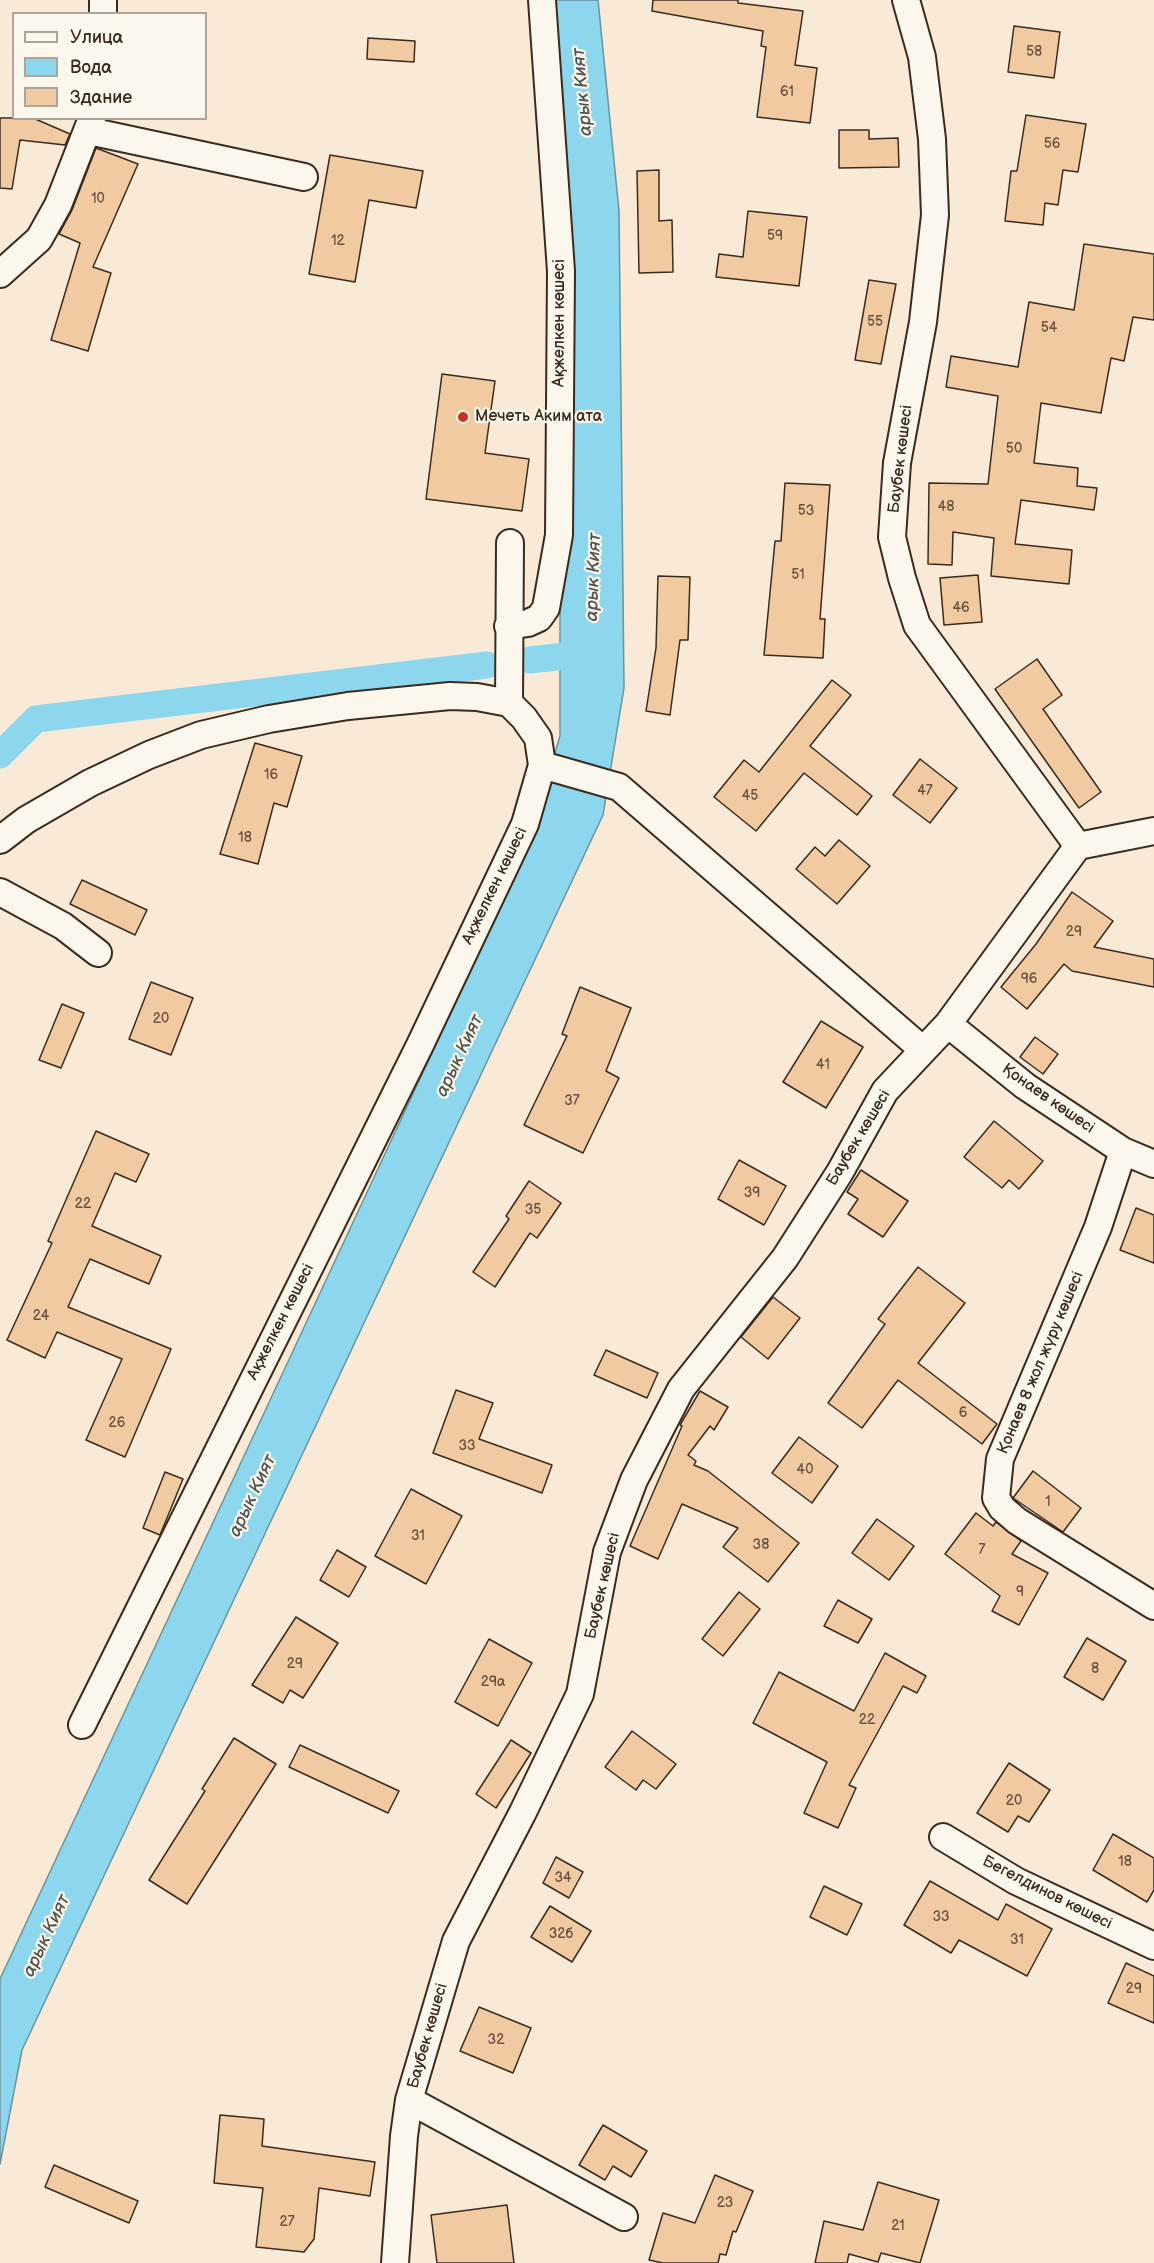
<!DOCTYPE html>
<meta charset="utf-8">
<style>
body{margin:0}
#map{position:relative;width:1154px;height:2263px;overflow:hidden;background:#f8ead6;font-family:"Balsamiq Sans",sans-serif}
canvas{display:block}
.legend{position:absolute;left:12px;top:12px;width:195px;height:108px;box-sizing:border-box;background:#fbf7ec;border:2px solid #aea59a;margin:0;padding:8px 10px;list-style:none;font-size:18px;color:#3b2a1e}
.legend li{display:flex;align-items:center;gap:12px;height:30px}
.legend b{width:30px;border:2px solid #aea59a}
</style>
<div id="map">
<canvas width="1154" height="2263"></canvas>
<ul class="legend">
<li><b style="height:8px;background:#fbf7ec"></b>Улица</li>
<li><b style="height:16px;background:#8dd7ee"></b>Вода</li>
<li><b style="height:16px;background:#f1caa1"></b>Здание</li>
</ul>
</div>
<script>
const ctx = document.querySelector('canvas').getContext('2d');
ctx.lineJoin = 'round';
function paint(path, color) { ctx.fillStyle = color; ctx.fill(path, 'evenodd'); }
const shape = rows => new Path2D(rows.map(r => 'M' + r).join(''));
function strokePath(path, color, width, dash) { ctx.strokeStyle = color; ctx.lineWidth = width; ctx.lineCap = dash ? 'butt' : 'round'; ctx.setLineDash(dash || []); ctx.stroke(path); }
function write(font, color, halo, rows, align = 'center') {
  ctx.font = font + ' "Balsamiq Sans",sans-serif'; ctx.lineWidth = 4.5; ctx.setLineDash([]); ctx.textBaseline = 'middle'; ctx.strokeStyle = halo; ctx.fillStyle = color; for (const [text, x, y, turn = 0] of rows) {
    ctx.save(); ctx.translate(x, y); ctx.rotate((+turn || 0) * Math.PI / 180); ctx.textAlign = isNaN(turn) ? turn : align; if (halo) ctx.strokeText(text, 0, 0); ctx.fillText(text, 0, 0); ctx.restore();
  }
}
const water = shape([
 [555,0,598,0,619,211,624,688,603,815,22,2050,0,2164,0,1979,523,858,560,736,560,596,574,280,555,0]
]);
paint(water, '#8dd7ee');
strokePath(water, '#6c929b', 1.5);
strokePath(shape([
 [530,660,591,653],
 [0,755,36,719,487,665]
]), '#8dd7ee', 27);
const building = shape([
 [653,0,738,0,738,3,803,11,795,65,817,68,810,123,757,117,766,47,761,46,763,31,652,11,653,0],
 [1014,26,1060,32,1054,78,1008,72,1014,26],
 [368,38,415,41,414,62,367,59,368,38],
 [1026,115,1086,124,1078,172,1063,170,1058,205,1045,203,1043,225,1005,221,1011,171,1017,171,1026,115],
 [0,118,33,118,70,134,65,145,20,140,12,189,0,188,0,118],
 [839,130,869,130,869,139,898,138,899,167,839,168,839,130],
 [96,148,138,164,93,267,111,273,88,351,51,340,80,243,59,234,72,210,96,148],
 [330,155,423,171,416,208,369,200,355,282,309,274,330,155],
 [659,170,659,221,672,220,673,272,639,273,637,171,659,170],
 [748,211,807,217,799,286,716,277,719,254,743,257,748,211],
 [1084,244,1154,254,1154,320,1133,317,1124,361,1111,358,1101,413,1041,403,1034,463,1078,468,1077,486,1097,488,1094,510,1021,500,1015,544,1072,550,1069,584,991,576,994,538,953,532,952,565,928,564,929,483,988,484,998,396,946,387,951,356,1018,367,1029,302,1074,310,1084,244],
 [869,280,896,284,881,364,855,360,869,280],
 [442,374,495,381,485,453,529,459,522,511,426,499,442,374],
 [785,483,830,485,820,619,825,619,823,658,764,655,775,541,781,541,785,483],
 [978,575,982,622,944,625,940,578,978,575],
 [658,576,690,577,688,640,680,640,670,715,646,711,656,648,658,576],
 [1037,659,1062,695,1043,709,1101,792,1079,808,995,689,1037,659],
 [832,680,851,695,810,746,872,796,857,815,804,773,756,831,714,797,744,760,759,772,832,680],
 [255,743,302,756,287,807,274,803,258,864,220,854,255,743],
 [920,759,957,788,930,823,893,795,920,759],
 [839,840,870,866,837,904,796,869,815,847,825,856,839,840],
 [82,880,147,910,135,935,70,904,82,880],
 [1072,892,1113,921,1094,947,1154,959,1154,987,1072,971,1064,964,1027,1009,1001,987,1036,944,1072,892],
 [151,982,193,998,171,1055,129,1039,151,982],
 [580,987,631,1008,606,1071,619,1078,583,1153,524,1125,567,1036,562,1034,580,987],
 [62,1004,84,1013,61,1068,39,1060,62,1004],
 [821,1021,863,1047,826,1108,783,1082,821,1021],
 [1035,1037,1058,1054,1043,1074,1020,1057,1035,1037],
 [994,1121,1043,1161,1019,1189,1009,1180,1002,1188,964,1157,994,1121],
 [96,1131,149,1154,136,1182,115,1173,92,1226,161,1256,149,1284,90,1259,68,1307,171,1349,125,1457,86,1440,122,1359,57,1332,45,1358,7,1340,52,1243,48,1241,96,1131],
 [739,1160,786,1186,764,1225,718,1199,739,1160],
 [861,1170,908,1201,883,1237,848,1214,858,1199,847,1192,861,1170],
 [529,1181,561,1203,537,1238,530,1233,495,1287,473,1272,509,1219,506,1216,529,1181],
 [1136,1208,1154,1215,1154,1263,1120,1250,1136,1208],
 [918,1267,965,1303,918,1363,997,1424,982,1444,898,1380,862,1428,828,1403,885,1324,878,1319,918,1267],
 [773,1297,800,1318,768,1359,741,1337,773,1297],
 [606,1350,658,1373,647,1398,594,1375,606,1350],
 [456,1390,493,1403,479,1439,552,1465,542,1493,433,1453,456,1390],
 [700,1391,728,1407,714,1430,710,1426,688,1455,696,1461,694,1465,708,1471,799,1543,768,1582,723,1547,738,1528,682,1504,658,1559,630,1546,682,1426,680,1425,700,1391],
 [799,1437,838,1466,812,1503,772,1473,799,1437],
 [1033,1471,1081,1508,1063,1532,1013,1498,1033,1471],
 [165,1472,183,1479,160,1535,143,1528,165,1472],
 [411,1489,462,1516,426,1584,375,1556,411,1489],
 [976,1513,993,1526,996,1522,1021,1541,1012,1554,1048,1573,1019,1625,992,1611,1000,1596,945,1554,976,1513],
 [877,1519,914,1546,889,1580,852,1553,877,1519],
 [337,1550,366,1567,349,1597,320,1580,337,1550],
 [739,1592,760,1609,723,1656,702,1639,739,1592],
 [838,1600,872,1619,858,1643,824,1626,838,1600],
 [296,1617,338,1643,303,1698,290,1690,283,1703,252,1685,296,1617],
 [1087,1638,1126,1661,1103,1700,1064,1677,1087,1638],
 [489,1639,532,1663,498,1726,455,1702,489,1639],
 [885,1653,926,1676,917,1693,903,1686,849,1785,856,1788,838,1828,804,1813,827,1762,753,1723,779,1672,854,1711,885,1653],
 [632,1731,676,1764,656,1789,643,1780,636,1790,605,1767,632,1731],
 [234,1738,276,1764,187,1904,149,1880,205,1791,202,1789,234,1738],
 [511,1740,531,1753,496,1808,476,1794,511,1740],
 [300,1745,399,1791,388,1813,289,1767,300,1745],
 [1009,1763,1050,1790,1029,1822,1018,1816,1008,1832,977,1813,1009,1763],
 [1113,1834,1154,1858,1154,1890,1147,1902,1093,1870,1113,1834],
 [556,1857,583,1872,569,1898,543,1883,556,1857],
 [930,1881,998,1920,1006,1904,1052,1929,1027,1976,959,1940,951,1953,904,1925,930,1881],
 [824,1886,862,1904,847,1935,810,1917,824,1886],
 [550,1906,591,1931,572,1962,531,1937,550,1906],
 [1126,1963,1154,1976,1154,2023,1108,2003,1126,1963],
 [479,2007,531,2028,513,2073,460,2051,479,2007],
 [220,2115,264,2119,262,2146,375,2162,370,2196,319,2188,314,2239,304,2252,256,2247,263,2188,214,2183,220,2115],
 [603,2125,647,2151,631,2177,613,2166,605,2180,579,2165,603,2125],
 [54,2165,138,2201,129,2223,45,2187,54,2165],
 [715,2175,753,2191,736,2232,733,2231,726,2255,720,2254,718,2263,663,2263,649,2260,663,2213,695,2223,715,2175],
 [878,2182,939,2200,920,2263,881,2253,878,2262,849,2254,847,2263,815,2263,824,2221,863,2230,878,2182],
 [507,2205,514,2263,437,2263,431,2215,507,2205]
]);
paint(building, '#f1caa1');
strokePath(building, '#3b2a1e', 1.5);
const street = shape([
 [906,0,922,57,932,139,935,215,923,322,897,463,892,537,902,578,917,625,1078,846],
 [103,14,103,0],
 [89,131,304,177],
 [0,274,39,239,58,205,92,118],
 [508,626,528,623,539,618,546,608,559,535,561,271,542,0],
 [542,765,619,787,922,1049],
 [0,840,26,820,90,783,149,755,201,735,269,719,348,706,450,696,477,697,509,703],
 [1078,846,1154,831],
 [0,892,63,926,98,953],
 [948,1024,1025,1086,1123,1151,1154,1164],
 [1123,1151,1098,1227,1000,1459,996,1498,1002,1508,1017,1521,1154,1606],
 [82,1725,420,1045,525,824,542,765,538,738,524,718,509,703,510,543],
 [943,1837,1016,1881,1154,1946],
 [409,2100,624,2217],
 [395,2263,404,2136,409,2100,456,1941,523,1812,580,1694,607,1552,634,1480,681,1389,785,1258,840,1172,885,1091,948,1024,1078,846]
]);
strokePath(street, '#3b2a1e', 30);
strokePath(street, '#fbf7ec', 26);
for (const [x, y, r, color] of [
 [463,417,6,"#c8321e"]
]) { const dot = new Path2D(); dot.arc(x, y, r, 0, 2 * Math.PI); ctx.fillStyle = color; ctx.fill(dot); strokePath(dot, '#fbf7ec', 2); }
write('14px', '#68523f', null, [
 ["58",1034,52],
 ["61",787,92],
 ["56",1052,144],
 ["10",98,199],
 ["59",775,236],
 ["12",338,241],
 ["55",875,322],
 ["54",1049,328],
 ["50",1014,449],
 ["48",946,507],
 ["53",806,511],
 ["51",798,575],
 ["46",961,608],
 ["16",271,775],
 ["47",925,791],
 ["45",750,796],
 ["18",245,838],
 ["29",1074,932],
 ["96",1029,979],
 ["20",161,1019],
 ["41",823,1065],
 ["37",572,1101],
 ["39",752,1193],
 ["22",83,1204],
 ["35",533,1210],
 ["24",41,1316],
 ["6",963,1413],
 ["26",117,1423],
 ["33",467,1446],
 ["40",805,1470],
 ["1",1048,1502],
 ["31",418,1536],
 ["38",761,1545],
 ["7",982,1550],
 ["9",1020,1592],
 ["29",295,1664],
 ["8",1095,1669],
 ["29а",493,1682],
 ["22",867,1720],
 ["20",1014,1801],
 ["18",1125,1862],
 ["34",563,1878],
 ["33",941,1917],
 ["32б",561,1934],
 ["31",1017,1940],
 ["29",1134,1989],
 ["32",496,2040],
 ["23",725,2203],
 ["27",287,2222],
 ["21",898,2226]
]);
write('16px', '#3b2a1e', '#fbf7ec', [
 ["Ақжелкен көшесі",560,323,-90],
 ["Баубек көшесі",901,459,-83],
 ["Ақжелкен көшесі",495,886,-64],
 ["Қонаев көшесі",1048,1099,35],
 ["Баубек көшесі",859,1138,-59],
 ["Ақжелкен көшесі",281,1322,-63],
 ["Қонаев 8 жол жүру көшесі",1041,1363,-67],
 ["Баубек көшесі",603,1586,-77],
 ["Бегелдинов көшесі",1047,1893,27],
 ["Баубек көшесі",428,2036,-74]
]);
write('16px', '#3b2a1e', '#fbf7ec', [
 ["Мечеть Аким ата",475,417]
], 'left');
write('italic 18px', '#505552', '#fbf7ec', [
 ["арык Кият",583,92,-95],
 ["арык Кият",594,577,-88],
 ["арык Кият",460,1056,-65],
 ["арык Кият",253,1496,-65],
 ["арык Кият",47,1936,-65]
]);
</script>
